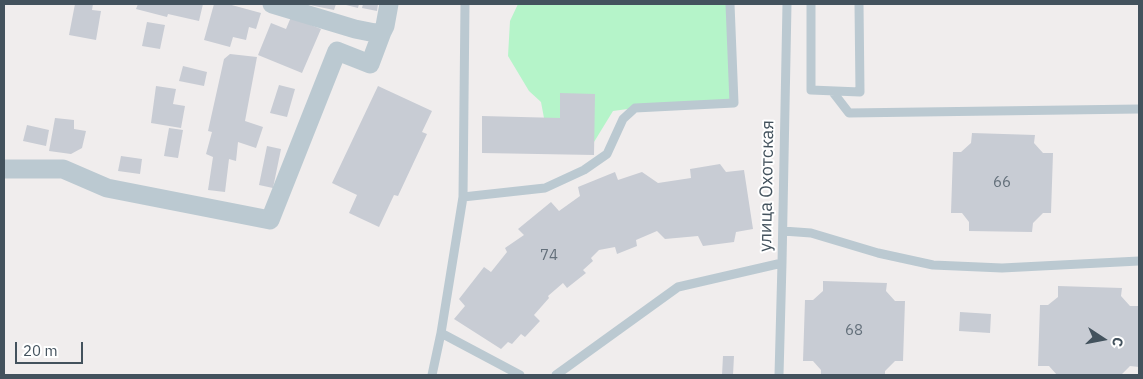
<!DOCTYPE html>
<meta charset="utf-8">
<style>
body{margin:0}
#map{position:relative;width:1143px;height:379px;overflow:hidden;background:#f0eded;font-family:"IBM Plex Sans",sans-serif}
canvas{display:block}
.frame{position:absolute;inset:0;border:5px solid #43525d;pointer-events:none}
.north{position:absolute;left:1078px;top:314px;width:50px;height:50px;-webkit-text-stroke:4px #fff;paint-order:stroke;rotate:101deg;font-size:14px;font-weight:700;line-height:20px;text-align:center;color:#43525d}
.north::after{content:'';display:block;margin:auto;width:18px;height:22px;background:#43525d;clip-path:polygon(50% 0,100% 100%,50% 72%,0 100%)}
.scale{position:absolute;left:15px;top:342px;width:68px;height:22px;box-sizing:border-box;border:2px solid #43525d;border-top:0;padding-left:6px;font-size:15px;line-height:18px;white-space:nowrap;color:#43525d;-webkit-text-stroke:4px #fff;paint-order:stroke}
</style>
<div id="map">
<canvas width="1143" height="379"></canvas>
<div class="frame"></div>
<div class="north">С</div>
<div class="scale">20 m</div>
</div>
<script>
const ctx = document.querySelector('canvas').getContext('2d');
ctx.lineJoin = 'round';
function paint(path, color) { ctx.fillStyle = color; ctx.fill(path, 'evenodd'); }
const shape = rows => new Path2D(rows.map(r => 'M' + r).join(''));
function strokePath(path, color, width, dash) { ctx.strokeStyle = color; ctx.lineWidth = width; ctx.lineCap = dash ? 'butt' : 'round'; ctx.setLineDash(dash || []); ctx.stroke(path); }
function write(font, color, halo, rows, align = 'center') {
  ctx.font = font + ' "IBM Plex Sans",sans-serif'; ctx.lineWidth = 4; ctx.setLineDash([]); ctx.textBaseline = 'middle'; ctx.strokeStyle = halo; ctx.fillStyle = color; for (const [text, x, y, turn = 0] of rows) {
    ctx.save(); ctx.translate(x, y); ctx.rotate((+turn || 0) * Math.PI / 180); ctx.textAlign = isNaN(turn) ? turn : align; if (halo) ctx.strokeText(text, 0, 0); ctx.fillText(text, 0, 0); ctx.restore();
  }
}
paint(shape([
 [518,4,730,4,734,103,642,107,613,111,594,142,561,93,560,118,544,118,541,102,529,91,508,56,510,21]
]), '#b5f4c9');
paint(shape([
 [75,4,93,4,92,10,101,11,96,40,69,35],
 [138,4,203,4,199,21,168,14,167,17,136,9],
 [214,4,228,4,261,13,256,29,249,27,246,40,233,37,230,47,204,40],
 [305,4,336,4,334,10],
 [342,4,359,4,358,8],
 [363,4,378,4,377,11,362,8],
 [291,17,321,29,302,73,258,55,271,23,286,29],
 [147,22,165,25,160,49,142,46],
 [230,54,257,57,245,121,263,127,256,148,238,142,236,161,229,159,225,192,208,190,213,157,206,154,212,132,208,131,224,59],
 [183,66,207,72,204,86,179,81],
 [279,85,295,89,287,117,270,113],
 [156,86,176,89,173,104,185,106,181,128,151,123],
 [378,86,432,111,422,132,427,134,398,196,394,195,379,227,349,213,357,195,332,183],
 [560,93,595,94,594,155,482,153,482,116,560,118],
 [55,118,74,120,74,129,86,131,82,148,71,154,49,151],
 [27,125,49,130,46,146,23,141],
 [169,128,183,130,178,158,164,156],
 [972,133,1035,135,1034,143,1043,153,1053,153,1051,213,1043,213,1033,223,1032,232,969,231,969,222,962,213,951,213,953,152,961,152,971,143],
 [267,146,281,149,273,188,259,185],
 [121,156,142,159,140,174,118,171],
 [720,164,726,172,744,170,753,229,736,232,734,242,703,246,698,236,665,239,657,231,636,240,637,246,617,254,615,247,599,250,591,258,593,261,583,270,586,273,567,288,563,283,548,296,549,298,534,315,540,321,525,337,521,334,512,344,508,342,501,349,454,319,465,306,459,299,484,267,491,272,507,252,505,248,524,235,518,229,551,202,559,211,580,196,578,187,615,172,618,180,642,172,658,183,691,178,690,169],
 [823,281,887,283,886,291,895,301,905,301,903,361,895,361,885,371,885,375,821,375,821,370,813,361,803,361,805,300,813,300,823,291],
 [1058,286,1122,288,1121,296,1130,306,1139,306,1139,367,1130,366,1121,375,1057,375,1049,366,1038,366,1040,305,1048,305,1058,297],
 [960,312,991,314,990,333,959,331],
 [723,356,734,356,733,375,722,375]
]), '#c8ccd4');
strokePath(shape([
 [811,4,811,90,860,92,859,4],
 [832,91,849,113,1139,109],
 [463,197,545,188,584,170,607,154,623,119,635,108,734,103,730,4],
 [783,231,811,233,878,253,933,265,1002,268,1139,261],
 [441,333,520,375],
 [432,375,441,333,463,197,465,4],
 [556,375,678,287,782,263,787,4],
 [779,375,782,263]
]), '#bbc9d1', 9);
strokePath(shape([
 [272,4,355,29,375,33,382,32,385,26,389,4],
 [4,169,63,169,107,188,270,220,337,51,370,64,382,32]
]), '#bbc9d1', 19);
write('15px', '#64707b', null, [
 ["66",1002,183],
 ["74",549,256],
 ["68",854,331]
]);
write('18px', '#43525d', '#fff', [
 ["улица Охотская",767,186,-89]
]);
</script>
